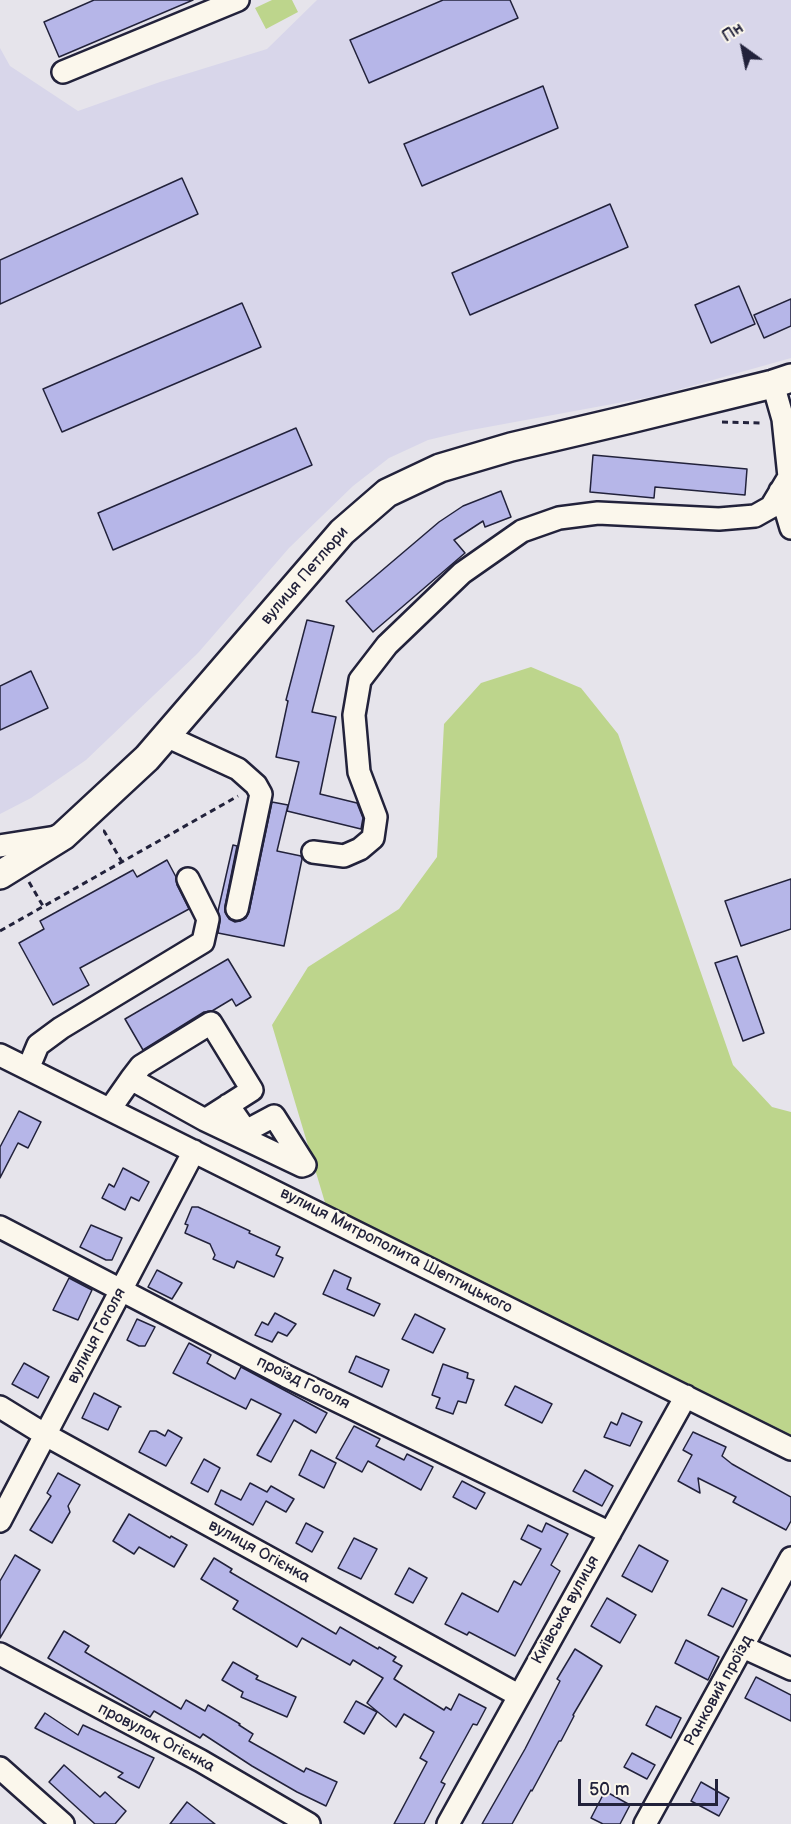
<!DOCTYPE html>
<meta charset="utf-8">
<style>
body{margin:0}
#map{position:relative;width:791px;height:1824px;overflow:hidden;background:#e6e4eb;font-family:"Balsamiq Sans",sans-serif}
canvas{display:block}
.north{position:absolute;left:713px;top:18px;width:60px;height:60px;-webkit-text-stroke:4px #fbf7ec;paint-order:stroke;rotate:327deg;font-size:16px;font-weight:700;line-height:24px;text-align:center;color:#22223b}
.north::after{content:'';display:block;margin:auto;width:21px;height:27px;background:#22223b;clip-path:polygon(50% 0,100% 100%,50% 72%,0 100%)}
.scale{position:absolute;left:578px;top:1779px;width:140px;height:27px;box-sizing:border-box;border:3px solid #22223b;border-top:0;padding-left:8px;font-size:18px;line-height:21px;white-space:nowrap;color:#22223b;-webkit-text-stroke:4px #fbf7ec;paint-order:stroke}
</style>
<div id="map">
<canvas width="791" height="1824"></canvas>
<div class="north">Пн</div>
<div class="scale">50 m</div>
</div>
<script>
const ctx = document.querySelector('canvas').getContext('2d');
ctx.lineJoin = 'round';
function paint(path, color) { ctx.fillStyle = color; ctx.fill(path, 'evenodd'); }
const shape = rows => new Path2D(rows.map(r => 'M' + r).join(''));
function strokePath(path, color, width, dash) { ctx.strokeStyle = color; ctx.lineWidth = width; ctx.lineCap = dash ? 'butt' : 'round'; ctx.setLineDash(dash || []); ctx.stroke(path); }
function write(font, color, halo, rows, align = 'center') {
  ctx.font = font + ' "Balsamiq Sans",sans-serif'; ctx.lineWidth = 5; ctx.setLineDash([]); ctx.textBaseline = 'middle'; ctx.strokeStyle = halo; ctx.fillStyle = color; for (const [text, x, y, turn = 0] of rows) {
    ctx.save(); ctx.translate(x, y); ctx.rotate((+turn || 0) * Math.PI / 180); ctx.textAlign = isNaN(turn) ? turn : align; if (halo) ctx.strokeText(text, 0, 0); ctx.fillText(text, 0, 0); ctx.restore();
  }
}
paint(shape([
 [317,0,791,0,791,358,656,396,466,431,428,440,389,458,353,486,289,548,198,653,86,760,31,798,0,814,0,48,10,66,78,111,160,82,267,49]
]), '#d8d6ea');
paint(shape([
 [272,0,292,0,298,12,266,29,255,8],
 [531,667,581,688,618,734,733,1065,772,1107,791,1112,791,1437,326,1206,272,1025,308,967,399,909,437,857,444,724,481,683]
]), '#bdd58c');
const building = shape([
 [94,0,193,0,59,57,44,22,94,0],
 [443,0,510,0,518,18,369,83,350,40,443,0],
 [543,86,558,128,422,186,404,144,543,86],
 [182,178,198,214,0,304,0,260,182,178],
 [610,204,628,247,470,315,452,273,610,204],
 [739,286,755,324,711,343,695,305,739,286],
 [791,299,791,326,764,338,754,315,791,299],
 [242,303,261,347,62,432,43,389,242,303],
 [296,428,312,465,113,550,98,513,296,428],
 [593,455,747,469,745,495,655,487,654,498,590,492,593,455],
 [501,491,511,517,485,527,483,521,454,540,465,553,373,632,346,601,439,522,463,506,501,491],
 [307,620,334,626,312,712,336,717,320,794,357,803,363,818,361,829,287,811,299,762,276,757,288,701,286,700,307,620],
 [31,671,48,708,0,730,0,686,31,671],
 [272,802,288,805,277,851,301,856,302,859,284,946,218,933,220,921,218,911,233,845,237,846,225,906,225,912,229,919,235,922,240,921,246,918,249,912,272,802],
 [167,860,176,877,177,885,189,909,80,968,89,985,53,1005,19,943,44,929,40,921,133,870,137,877,167,860],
 [791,879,791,929,741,946,725,901,791,879],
 [737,956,764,1033,743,1041,715,963,737,956],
 [228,959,251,997,236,1006,232,999,212,1011,204,1012,143,1050,125,1019,228,959],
 [19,1111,41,1122,28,1148,18,1143,0,1178,0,1147,19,1111],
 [123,1168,149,1182,139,1201,131,1197,125,1210,102,1198,109,1184,114,1187,123,1168],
 [192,1207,198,1207,250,1231,249,1233,280,1247,276,1255,283,1258,274,1277,237,1261,234,1268,213,1259,215,1255,210,1244,185,1233,188,1225,185,1224,192,1207],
 [91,1225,122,1238,112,1260,106,1260,80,1247,91,1225],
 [157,1270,182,1283,172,1299,148,1287,157,1270],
 [334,1270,351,1278,347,1289,380,1304,374,1316,323,1294,334,1270],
 [69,1278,92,1290,78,1320,53,1310,69,1278],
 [275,1313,296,1324,287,1336,278,1332,272,1342,255,1335,262,1322,268,1325,275,1313],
 [415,1314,445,1329,433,1353,402,1339,415,1314],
 [137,1319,155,1327,145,1346,139,1346,127,1340,137,1319],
 [189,1343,211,1355,207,1363,235,1379,241,1367,327,1413,316,1433,294,1420,271,1462,257,1455,281,1414,251,1399,246,1409,173,1373,189,1343],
 [356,1356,389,1370,382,1387,349,1372,356,1356],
 [24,1363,49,1377,38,1398,12,1384,24,1363],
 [443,1364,468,1373,467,1378,474,1380,466,1403,458,1401,453,1414,436,1408,440,1398,432,1395,443,1364],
 [515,1386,552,1404,542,1423,505,1405,515,1386],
 [94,1393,121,1407,119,1407,108,1430,82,1418,94,1393],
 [622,1413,642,1422,630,1446,604,1437,611,1422,617,1425,622,1413],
 [354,1426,380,1439,376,1446,404,1460,407,1454,433,1467,421,1490,368,1461,362,1472,336,1458,354,1426],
 [168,1430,182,1438,166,1466,139,1452,150,1431,156,1431,165,1436,168,1430],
 [693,1432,726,1447,722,1456,732,1464,791,1497,791,1521,786,1530,733,1502,736,1497,698,1478,700,1493,678,1481,692,1455,683,1450,693,1432],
 [311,1450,336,1463,324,1488,299,1475,311,1450],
 [204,1459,220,1468,208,1492,191,1483,204,1459],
 [585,1470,613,1486,602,1506,573,1491,585,1470],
 [58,1473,80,1485,68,1506,70,1512,52,1543,30,1530,51,1496,47,1493,58,1473],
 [462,1481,485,1493,476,1509,453,1497,462,1481],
 [250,1483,267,1492,271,1486,294,1499,286,1512,266,1501,253,1525,215,1504,221,1490,241,1500,250,1483],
 [129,1514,170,1538,171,1536,187,1545,174,1567,139,1547,134,1554,113,1541,129,1514],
 [306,1523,323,1532,312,1552,296,1543,306,1523],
 [546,1523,568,1534,551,1565,560,1571,515,1656,469,1632,467,1635,445,1624,462,1593,498,1612,514,1581,521,1585,541,1549,521,1539,528,1525,542,1532,546,1523],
 [354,1538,377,1549,361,1579,338,1568,354,1538],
 [639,1545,668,1561,652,1592,622,1576,639,1545],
 [15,1555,40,1570,0,1638,0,1581,15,1555],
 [214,1558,232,1569,230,1572,336,1634,340,1627,378,1649,379,1647,396,1657,393,1661,402,1666,394,1679,444,1710,446,1707,451,1710,459,1694,486,1708,477,1725,473,1724,441,1782,445,1784,424,1824,394,1824,427,1762,420,1758,434,1732,404,1714,396,1727,367,1703,383,1678,353,1660,350,1665,302,1638,297,1647,233,1609,238,1601,201,1579,214,1558],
 [409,1568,427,1578,413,1603,395,1594,409,1568],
 [722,1588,747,1600,733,1627,708,1615,722,1588],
 [607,1598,636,1615,620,1643,591,1626,607,1598],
 [64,1631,89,1646,85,1652,181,1709,186,1700,205,1711,208,1705,240,1724,239,1725,253,1734,249,1741,304,1772,306,1768,337,1782,326,1806,297,1792,252,1766,203,1734,200,1738,154,1711,150,1717,48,1658,64,1631],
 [686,1640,719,1657,708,1680,675,1663,686,1640],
 [575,1649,602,1666,573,1715,574,1716,561,1741,559,1741,532,1791,531,1790,512,1824,482,1824,525,1749,560,1681,557,1679,575,1649],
 [233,1662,258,1676,256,1679,296,1697,287,1717,241,1697,243,1692,222,1680,233,1662],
 [756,1677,791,1695,791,1721,745,1698,756,1677],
 [356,1701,377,1712,364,1734,344,1722,356,1701],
 [656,1706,681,1718,671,1738,646,1725,656,1706],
 [45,1713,78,1735,83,1725,154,1758,139,1788,118,1777,123,1773,35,1728,45,1713],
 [632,1753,655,1765,647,1779,624,1767,632,1753],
 [64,1765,100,1797,105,1792,126,1811,115,1824,95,1824,49,1782,64,1765],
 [701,1782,729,1798,719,1816,691,1801,701,1782],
 [605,1791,630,1805,620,1824,603,1824,591,1818,605,1791],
 [187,1802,215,1824,170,1824,187,1802]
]);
paint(building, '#b6b6e8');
strokePath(building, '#22223b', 1.5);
const minor = shape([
 [63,72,238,0],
 [780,491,791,528],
 [166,736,238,769,256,785,261,794,237,909],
 [0,846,56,837],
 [313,852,344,856,360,849,373,838,376,817,359,772,354,715,360,680,387,645,462,573,522,531,559,518,598,513,719,519,755,516,771,507,789,477,783,419,773,384],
 [0,1055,791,1449],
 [28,1069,38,1045,61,1028,203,942,208,919,188,879],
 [110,1109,131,1079,141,1066,211,1023,252,1090,205,1120,131,1079],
 [205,1120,302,1166,305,1165,274,1116,246,1131,228,1105],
 [0,1227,286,1376,610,1533],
 [0,1407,44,1434,518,1695],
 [0,1521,194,1151],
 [743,1647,791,1669],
 [0,1654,201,1761,309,1824],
 [0,1768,63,1824],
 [448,1824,686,1396],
 [645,1824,791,1558]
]);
const major = shape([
 [0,875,63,836,147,758,342,532,387,493,440,468,511,447,630,419,773,384,791,378]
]);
strokePath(minor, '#22223b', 26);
strokePath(major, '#22223b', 32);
strokePath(shape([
 [722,422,763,423],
 [103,831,104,831,122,862],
 [29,882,43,906],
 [0,931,238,796]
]), '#22223b', 3, [6, 4.5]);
strokePath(minor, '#fbf7ec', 21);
strokePath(major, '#fbf7ec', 27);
write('16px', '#22223b', '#fbf7ec', [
 ["вулиця Петлюри",305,576,-49],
 ["вулиця Митрополита Шептицького",396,1251,27],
 ["вулиця Гоголя",97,1336,-62],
 ["проїзд Гоголя",303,1383,26],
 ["вулиця Огієнка",259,1552,29],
 ["Київська вулиця",566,1610,-61],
 ["Ранковий проїзд",719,1691,-61],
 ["провулок Огієнка",156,1738,28]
]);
</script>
